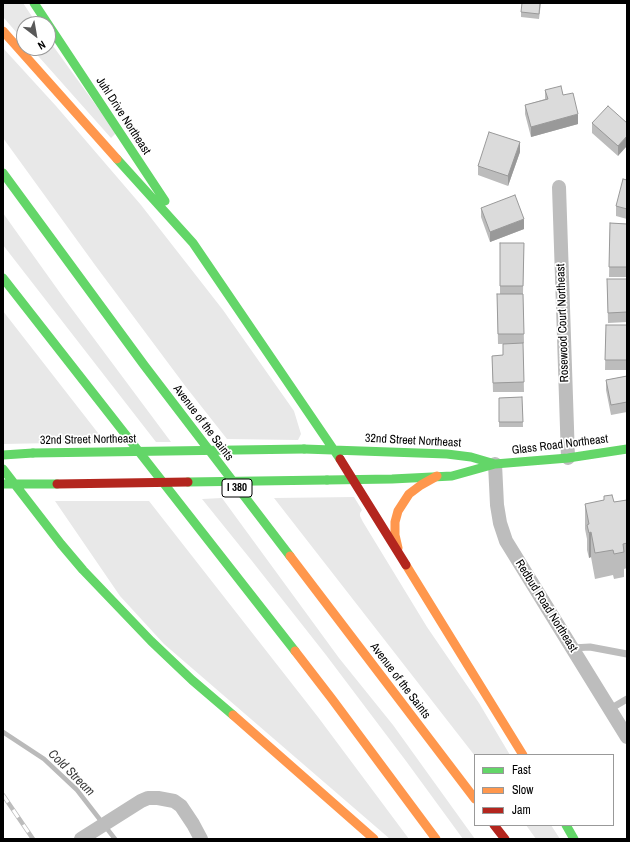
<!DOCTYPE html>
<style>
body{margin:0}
#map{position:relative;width:630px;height:842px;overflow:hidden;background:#fff;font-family:"Archivo Narrow",sans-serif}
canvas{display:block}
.frame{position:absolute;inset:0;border:4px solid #000;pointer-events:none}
.legend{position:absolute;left:474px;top:754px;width:140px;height:72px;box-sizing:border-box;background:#fff;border:1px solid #999;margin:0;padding:5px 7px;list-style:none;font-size:12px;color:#000}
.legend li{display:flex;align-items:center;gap:8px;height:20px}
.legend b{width:20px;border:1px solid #999}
.north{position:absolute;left:16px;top:16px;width:40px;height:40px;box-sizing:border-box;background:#fff;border:1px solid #999;border-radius:50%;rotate:149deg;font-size:11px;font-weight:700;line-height:16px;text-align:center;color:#000}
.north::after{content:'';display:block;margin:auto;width:14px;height:18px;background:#595959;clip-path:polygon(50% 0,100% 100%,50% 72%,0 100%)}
</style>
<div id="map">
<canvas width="630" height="842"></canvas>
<div class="frame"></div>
<ul class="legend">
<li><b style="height:5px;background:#63d668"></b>Fast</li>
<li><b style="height:5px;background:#ff974d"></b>Slow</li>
<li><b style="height:5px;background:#b3261e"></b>Jam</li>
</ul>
<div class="north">N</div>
</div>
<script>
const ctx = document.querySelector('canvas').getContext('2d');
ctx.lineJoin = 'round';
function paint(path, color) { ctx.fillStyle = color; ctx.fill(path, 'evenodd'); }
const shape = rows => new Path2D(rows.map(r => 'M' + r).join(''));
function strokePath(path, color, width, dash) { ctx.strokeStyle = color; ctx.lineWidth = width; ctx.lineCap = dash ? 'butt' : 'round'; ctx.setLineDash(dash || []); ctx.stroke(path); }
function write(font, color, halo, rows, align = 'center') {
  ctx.font = font + ' "Archivo Narrow",sans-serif'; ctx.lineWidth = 3.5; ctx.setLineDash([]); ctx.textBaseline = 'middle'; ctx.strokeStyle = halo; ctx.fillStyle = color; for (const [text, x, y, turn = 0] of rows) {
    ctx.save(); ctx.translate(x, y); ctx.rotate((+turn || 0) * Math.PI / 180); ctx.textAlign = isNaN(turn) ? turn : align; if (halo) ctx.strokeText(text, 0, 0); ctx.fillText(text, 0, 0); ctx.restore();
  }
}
paint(shape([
 [3,3,23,3,37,24,24,24,24,41,3,17],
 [48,39,116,133,111,138,31,48,48,48],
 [3,48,56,106,141,205,223,310,294,411,301,434,298,440,227,439,186,387,95,265,3,138],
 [3,213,63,297,171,442,156,442,3,245],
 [3,311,105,442,3,444],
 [354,497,362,510,360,513,360,516,363,522,427,627,479,703,510,755,475,755,475,756,274,498],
 [222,498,339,658,393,725,475,839,463,839,406,761,326,655,252,561,202,499],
 [55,501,149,501,318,717,409,839,390,839,164,644,120,596],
 [526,825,551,825,560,839,536,839]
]), '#e8e8e8');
strokePath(shape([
 [3,732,44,759,77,790,115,839]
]), '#bababa', 4.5);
strokePath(shape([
 [572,648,590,647,627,654],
 [610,709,627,699]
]), '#bdbdbd', 7);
strokePath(shape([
 [559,187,568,458],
 [495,464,497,505,500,523,506,541,627,737],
 [81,839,141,801,148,798,158,798,174,801,181,806,193,824,201,839]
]), '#bdbdbd', 14);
strokePath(shape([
 [34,3,165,201],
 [117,159,193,243,340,459],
 [3,173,144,365,290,556],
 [3,278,295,651],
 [304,449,447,454,471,457,495,464],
 [3,455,33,453],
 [3,469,61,544,83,570,151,641,192,680,233,715],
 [327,480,392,479,452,476,495,464,568,458,627,449],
 [3,484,57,484],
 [566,825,574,839]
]), '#63d668', 9);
strokePath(shape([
 [3,31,117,159],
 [398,548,395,535,395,522,398,511,409,494,421,485,437,476],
 [290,556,475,799],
 [406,565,523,755],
 [295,651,332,699,436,839],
 [233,715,374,839]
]), '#ff974d', 9);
strokePath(shape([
 [340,459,406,565],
 [494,825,505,839]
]), '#b3261e', 9);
const rail = shape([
 [3,795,33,839]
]);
strokePath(rail, '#bdbdbd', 4.5);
strokePath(rail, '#fff', 3, [9]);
strokePath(shape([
 [33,453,304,449],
 [188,482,327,480]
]), '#63d668', 9);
strokePath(shape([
 [57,484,188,482]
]), '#b3261e', 9);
paint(shape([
 [541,3,539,19,521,17,521,12],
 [545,90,563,95,578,124,531,137,525,114,525,105,545,99],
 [592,123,627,123,618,156,592,133],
 [520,152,508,186,478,175,478,166],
 [627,180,627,219,616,216,616,206],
 [481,208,524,229,490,242,481,217],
 [610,223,627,224,627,277,609,277],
 [500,243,524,243,523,294,524,343,523,343,524,392,493,392,492,356,503,355,503,344,498,344,497,294,500,294],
 [607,279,627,279,627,322,608,323],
 [606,325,627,325,627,370,605,370],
 [627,376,627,412,611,415,606,390,606,380],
 [522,397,523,427,499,427,499,398],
 [604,496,614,502,627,500,627,568,624,569,624,577,614,579,613,575,595,579,591,557,589,558,587,550,587,539,585,529,585,504,604,500]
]), '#bcbcbc');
paint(shape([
 [578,114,578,124,531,137,531,127],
 [627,136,627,146,618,156,618,146],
 [520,142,520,152,508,186,508,176],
 [524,219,524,229,490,242,490,232],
 [591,532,591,557,589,558,589,533]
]), '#999');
const building = shape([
 [522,3,540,3,539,14,521,12,522,3],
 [561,86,563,95,573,93,578,114,531,127,525,105,548,99,545,90,561,86],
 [608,106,627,123,627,136,618,146,592,123,608,106],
 [489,132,520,142,508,176,478,166,489,132],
 [623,179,627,180,627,209,616,206,623,179],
 [515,195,524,219,490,232,481,208,515,195],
 [610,223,627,224,627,267,609,267,610,223],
 [500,243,524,243,523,286,500,286,500,243],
 [607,279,627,279,627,312,608,313,607,279],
 [497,294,523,294,524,334,498,334,497,294],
 [606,325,627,325,627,360,605,360,606,325],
 [523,343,524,382,493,383,492,356,503,355,503,344,523,343],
 [627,376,627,402,611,405,606,380,627,376],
 [522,397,523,422,499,422,499,398,522,397],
 [612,495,614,502,627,500,627,543,623,544,624,552,614,554,613,550,595,553,591,532,589,533,587,525,589,524,585,504,604,500,604,496,612,495]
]);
paint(building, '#dbdbdb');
strokePath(building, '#999', 1);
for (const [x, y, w] of [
 [237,488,30]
]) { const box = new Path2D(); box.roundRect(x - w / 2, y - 9, w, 18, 3); ctx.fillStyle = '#fff'; ctx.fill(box); strokePath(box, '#000', 1); }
write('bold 11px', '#000', null, [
 ["I 380",237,488]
]);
write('12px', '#000', '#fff', [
 ["Juhl Drive Northeast",123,116,57],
 ["Rosewood Court Northeast",563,323,-92],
 ["Avenue of the Saints",203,423,53],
 ["32nd Street Northeast",88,440,-1],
 ["32nd Street Northeast",413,441,3],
 ["Glass Road Northeast",560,445,-7],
 ["Redbud Road Northeast",546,606,58],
 ["Avenue of the Saints",400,681,53]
]);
write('italic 13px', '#3d3d3d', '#fff', [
 ["Cold Stream",71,773,45]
]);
</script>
